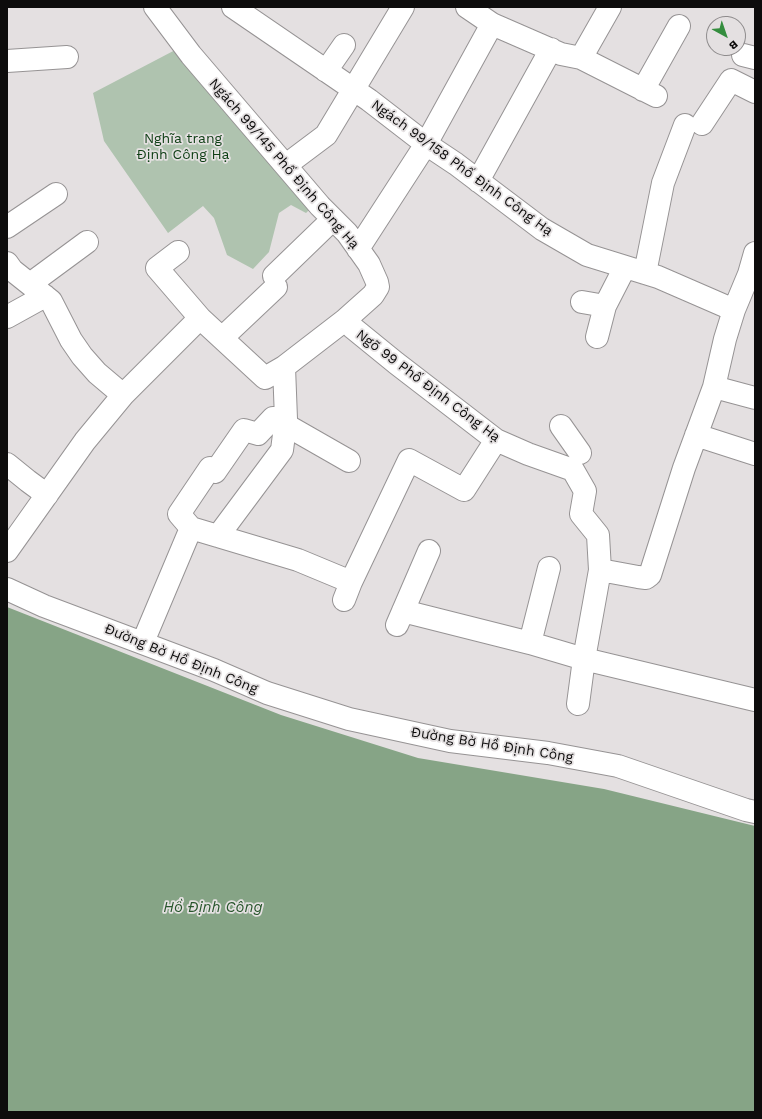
<!DOCTYPE html>
<meta charset="utf-8">
<style>
body{margin:0}
#map{position:relative;width:762px;height:1119px;overflow:hidden;background:#e4e0e1;font-family:"Work Sans",sans-serif}
canvas{display:block}
.frame{position:absolute;inset:0;border:8px solid #0d0c0c;pointer-events:none}
.north{position:absolute;left:706px;top:16px;width:40px;height:40px;box-sizing:border-box;background:#e4e0e1;border:1px solid #8e8b8c;border-radius:50%;rotate:140deg;font-size:11px;font-weight:700;line-height:16px;text-align:center;color:#0d0c0c}
.north::after{content:'';display:block;margin:auto;width:14px;height:18px;background:#348d3e;clip-path:polygon(50% 0,100% 100%,50% 72%,0 100%)}
</style>
<div id="map">
<canvas width="762" height="1119"></canvas>
<div class="frame"></div>
<div class="north">B</div>
</div>
<script>
const ctx = document.querySelector('canvas').getContext('2d');
ctx.lineJoin = 'round';
function paint(path, color) { ctx.fillStyle = color; ctx.fill(path, 'evenodd'); }
const shape = rows => new Path2D(rows.map(r => 'M' + r).join(''));
function strokePath(path, color, width, dash) { ctx.strokeStyle = color; ctx.lineWidth = width; ctx.lineCap = dash ? 'butt' : 'round'; ctx.setLineDash(dash || []); ctx.stroke(path); }
function write(font, color, halo, rows, align = 'center') {
  ctx.font = font + ' "Work Sans",sans-serif'; ctx.lineWidth = 3.5; ctx.setLineDash([]); ctx.textBaseline = 'middle'; ctx.strokeStyle = halo; ctx.fillStyle = color; for (const [text, x, y, turn = 0] of rows) {
    ctx.save(); ctx.translate(x, y); ctx.rotate((+turn || 0) * Math.PI / 180); ctx.textAlign = isNaN(turn) ? turn : align; if (halo) ctx.strokeText(text, 0, 0); ctx.fillText(text, 0, 0); ctx.restore();
  }
}
paint(shape([
 [179,48,312,207,306,213,291,205,279,213,269,252,253,269,227,255,214,218,203,206,168,233,104,141,93,93]
]), '#afc3af');
paint(shape([
 [7,607,281,715,418,758,604,789,755,826,755,1112,7,1112]
]), '#86a486');
const minor = shape([
 [233,7,369,100,426,144,456,164,542,229,587,255,658,277,734,310],
 [467,7,492,24,561,54,581,58,610,7],
 [743,55,755,58],
 [581,58,656,96],
 [7,61,67,57],
 [326,71,344,45],
 [643,90,679,26],
 [702,124,731,80,755,92],
 [286,165,326,135,403,7],
 [478,181,551,49],
 [7,227,56,194],
 [358,249,426,144,492,24],
 [178,252,157,268,200,318],
 [7,263,12,270,51,301,71,340,82,356,97,373,123,395],
 [645,273,663,183,685,125],
 [274,276,333,219],
 [30,284,87,242],
 [582,302,605,306],
 [7,317,45,296],
 [345,320,353,328,396,363,496,440,528,454,573,470,585,491,581,514,598,535,600,570,584,659,578,704],
 [597,337,605,306,625,267],
 [222,338,276,287],
 [714,387,755,398],
 [286,425,349,461],
 [561,426,580,453],
 [696,435,755,454],
 [7,464,28,481,47,495],
 [191,528,179,514,210,468,215,472,244,430,258,434,273,418,286,419],
 [218,536,282,450,286,419,284,367],
 [7,551,85,441,123,395,200,318,265,378,284,367,345,320,373,295,378,287,377,282,369,264,347,233,320,206,191,55,155,7],
 [600,570,638,577,646,578,650,575,684,468,714,387,725,339,734,310,749,274,755,253],
 [7,589,44,606,214,670,267,693,349,719,450,741,548,753,618,766,746,810,755,812],
 [344,600,351,582],
 [403,611,530,643,584,659,755,700],
 [397,625,429,551],
 [143,642,191,528,298,560,351,582,409,460,464,490,496,440],
 [530,643,549,568]
]);
strokePath(minor, '#969394', 24);
strokePath(minor, '#fff', 22);
write('14px', '#0e3e14', '#e4e0e1', [
 ["Nghĩa trang",183,139],
 ["Định Công Hạ",183,155]
]);
write('14px', '#0d0c0c', '#e4e0e1', [
 ["Ngách 99/145 Phố Định Công Hạ",284,164,49],
 ["Ngách 99/158 Phố Định Công Hạ",462,168,36],
 ["Ngõ 99 Phố Định Công Hạ",428,386,37],
 ["Đường Bờ Hồ Định Công",181,659,22],
 ["Đường Bờ Hồ Định Công",492,745,9]
]);
write('italic 15px', '#27552b', '#e4e0e1', [
 ["Hồ Định Công",213,908]
]);
</script>
